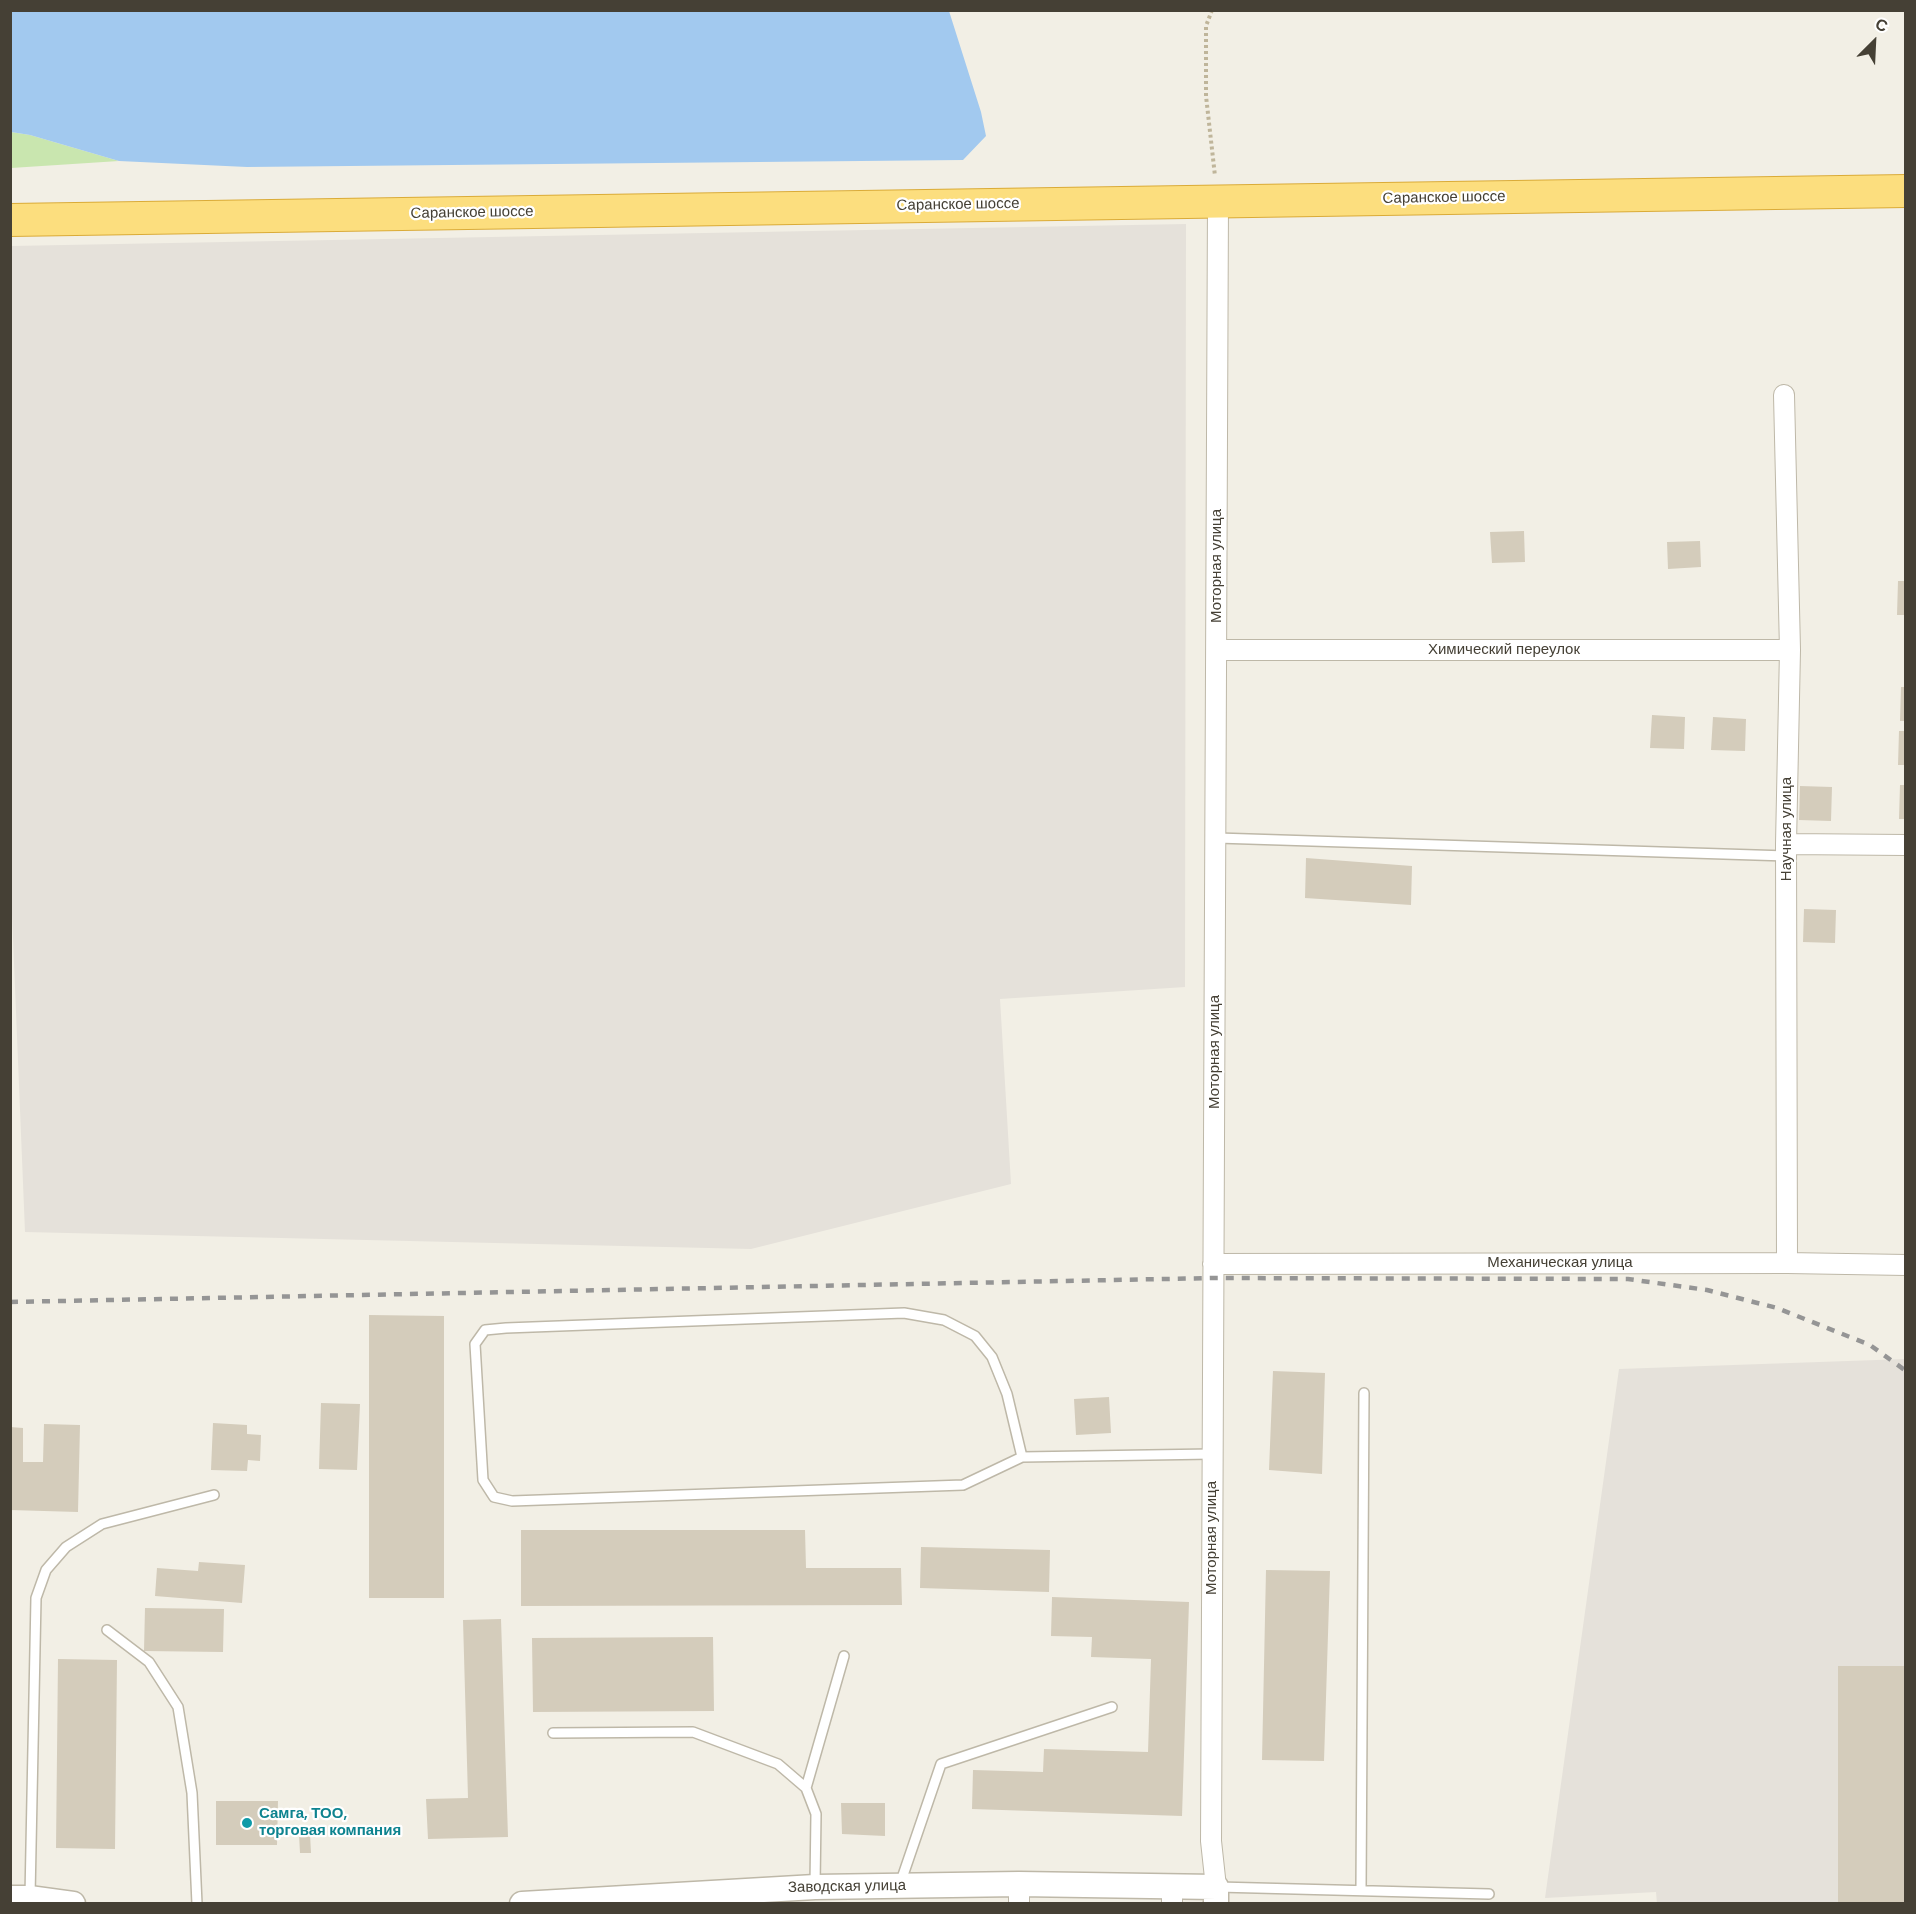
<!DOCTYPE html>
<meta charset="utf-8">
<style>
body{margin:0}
#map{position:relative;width:1916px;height:1914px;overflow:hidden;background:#f2efe5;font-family:"DM Sans",sans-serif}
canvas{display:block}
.frame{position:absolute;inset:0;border:12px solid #454035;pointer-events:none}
.north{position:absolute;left:1844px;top:12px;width:60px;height:60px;-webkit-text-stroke:4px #fff;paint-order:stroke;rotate:24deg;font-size:16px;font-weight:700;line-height:24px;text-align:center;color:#454035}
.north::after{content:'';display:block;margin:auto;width:21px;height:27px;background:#454035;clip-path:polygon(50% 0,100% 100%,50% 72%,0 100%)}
</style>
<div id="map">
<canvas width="1916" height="1914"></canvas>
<div class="frame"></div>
<div class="north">С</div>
</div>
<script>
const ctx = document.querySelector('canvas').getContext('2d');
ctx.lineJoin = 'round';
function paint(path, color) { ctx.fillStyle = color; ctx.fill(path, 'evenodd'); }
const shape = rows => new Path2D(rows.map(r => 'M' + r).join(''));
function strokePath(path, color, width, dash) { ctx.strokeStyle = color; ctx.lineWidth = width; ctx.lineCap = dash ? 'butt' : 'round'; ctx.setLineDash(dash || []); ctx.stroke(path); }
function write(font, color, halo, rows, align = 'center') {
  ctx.font = font + ' "DM Sans",sans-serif'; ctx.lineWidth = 4.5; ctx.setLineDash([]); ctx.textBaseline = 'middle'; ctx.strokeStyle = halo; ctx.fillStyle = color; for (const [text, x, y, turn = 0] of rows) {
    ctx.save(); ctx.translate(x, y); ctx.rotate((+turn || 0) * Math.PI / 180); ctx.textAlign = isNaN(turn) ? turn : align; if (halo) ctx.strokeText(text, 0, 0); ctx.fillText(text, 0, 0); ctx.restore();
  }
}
paint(shape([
 [1186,224,1185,987,1000,999,1011,1184,751,1249,25,1232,12,914,10,913,11,246],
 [1905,1359,1905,1903,1657,1904,1656,1892,1545,1898,1619,1369]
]), '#e5e1da');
paint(shape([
 [11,132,30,135,119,161,11,168]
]), '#c9e6af');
paint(shape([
 [949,11,981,112,986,136,963,160,247,167,119,161,30,135,11,132,11,11]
]), '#a2c9ef');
paint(shape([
 [1524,531,1525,562,1492,563,1490,532],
 [1700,541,1701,567,1668,569,1667,542],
 [1898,581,1906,581,1906,615,1897,615],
 [1901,687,1906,687,1906,721,1900,721],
 [1652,715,1685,717,1684,749,1650,748],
 [1713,717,1746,719,1745,751,1711,750],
 [1899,731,1906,731,1906,765,1898,765],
 [1900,785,1906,785,1906,819,1899,819],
 [1800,786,1832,787,1831,821,1799,820],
 [1306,858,1412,866,1411,905,1305,898],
 [1804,909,1836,910,1835,943,1803,942],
 [369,1315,444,1316,444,1598,369,1598],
 [1273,1371,1325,1373,1322,1474,1269,1470],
 [1109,1397,1111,1433,1076,1435,1074,1399],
 [321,1403,360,1404,357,1470,319,1469],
 [213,1423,247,1425,247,1434,261,1435,260,1461,248,1460,247,1471,211,1470],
 [44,1424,80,1425,78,1512,10,1510,10,1427,23,1428,23,1462,43,1462],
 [521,1530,805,1530,806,1568,901,1568,902,1605,521,1606],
 [921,1547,1050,1550,1049,1592,920,1588],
 [199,1562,245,1565,242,1603,155,1596,157,1568,198,1571],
 [1266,1570,1330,1571,1324,1761,1262,1760],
 [1052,1597,1189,1602,1182,1816,972,1809,973,1770,1043,1772,1044,1749,1148,1752,1151,1659,1091,1657,1092,1637,1051,1636],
 [145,1608,224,1609,223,1652,144,1651],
 [501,1619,508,1837,428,1839,426,1799,468,1798,463,1620],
 [713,1637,714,1711,533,1712,532,1638],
 [58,1659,117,1660,115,1849,56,1848],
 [1838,1666,1906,1666,1906,1904,1838,1904],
 [216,1801,278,1801,277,1845,216,1845],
 [841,1803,885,1803,885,1836,842,1834],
 [299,1834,310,1834,311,1853,300,1853]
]), '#d4ccbb');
const service = shape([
 [1217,838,1787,856],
 [1022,1457,1007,1394,992,1357,975,1336,944,1320,904,1313,506,1328,485,1330,475,1344,483,1480,494,1497,512,1501,963,1485,1022,1457,1212,1454],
 [107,1630,149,1662,178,1707,192,1793,197,1904],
 [553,1733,693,1732,778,1764,806,1788,816,1814,815,1885],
 [806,1788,844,1656],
 [900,1884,941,1764,1112,1707],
 [1218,1887,1489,1894],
 [1361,1890,1364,1393],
 [30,1896,36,1598,46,1570,66,1547,102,1524,214,1495]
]);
const minor = shape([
 [1784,395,1790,650,1786,844,1787,1263],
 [1217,650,1790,650],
 [1786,844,1906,845],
 [1213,1264,1787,1263,1906,1265],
 [1019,1884,1019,1904],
 [1172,1887,1172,1904],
 [1216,1887,1211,1841,1218,201]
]);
const tertiary = shape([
 [10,1898,29,1898,73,1904],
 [522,1904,815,1887,1019,1884,1216,1887,1216,1904]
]);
const trunk = shape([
 [10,220,1906,191]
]);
strokePath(service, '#beb8a8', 12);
strokePath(minor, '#beb8a8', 22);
strokePath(tertiary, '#beb8a8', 27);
strokePath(trunk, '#daab38', 34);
strokePath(shape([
 [1212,10,1206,26,1206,96,1215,176]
]), '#bfb59a', 4, [3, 3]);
strokePath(service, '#fff', 9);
strokePath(minor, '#fff', 20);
strokePath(tertiary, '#fff', 24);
strokePath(trunk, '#fcde7e', 32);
strokePath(shape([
 [10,1302,1214,1278,1628,1279,1707,1290,1777,1308,1870,1345,1906,1371]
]), '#959595', 4.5, [8, 8]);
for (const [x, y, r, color] of [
 [247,1823,6,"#0f9aa8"]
]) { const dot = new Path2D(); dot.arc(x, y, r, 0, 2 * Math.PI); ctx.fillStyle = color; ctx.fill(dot); strokePath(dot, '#fff', 2); }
write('15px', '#454035', '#fff', [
 ["Саранское шоссе",1444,198,-1],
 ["Саранское шоссе",958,205,-1],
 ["Саранское шоссе",472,213,-1],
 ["Моторная улица",1217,566,-90],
 ["Химический переулок",1504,650],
 ["Научная улица",1787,829,-90],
 ["Моторная улица",1215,1052,-90],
 ["Механическая улица",1560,1263],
 ["Моторная улица",1212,1538,-90],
 ["Заводская улица",847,1887,-1]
]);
write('bold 15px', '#0d838f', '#fff', [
 ["Самга, ТОО,",259,1814],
 ["торговая компания",259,1831]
], 'left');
</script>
